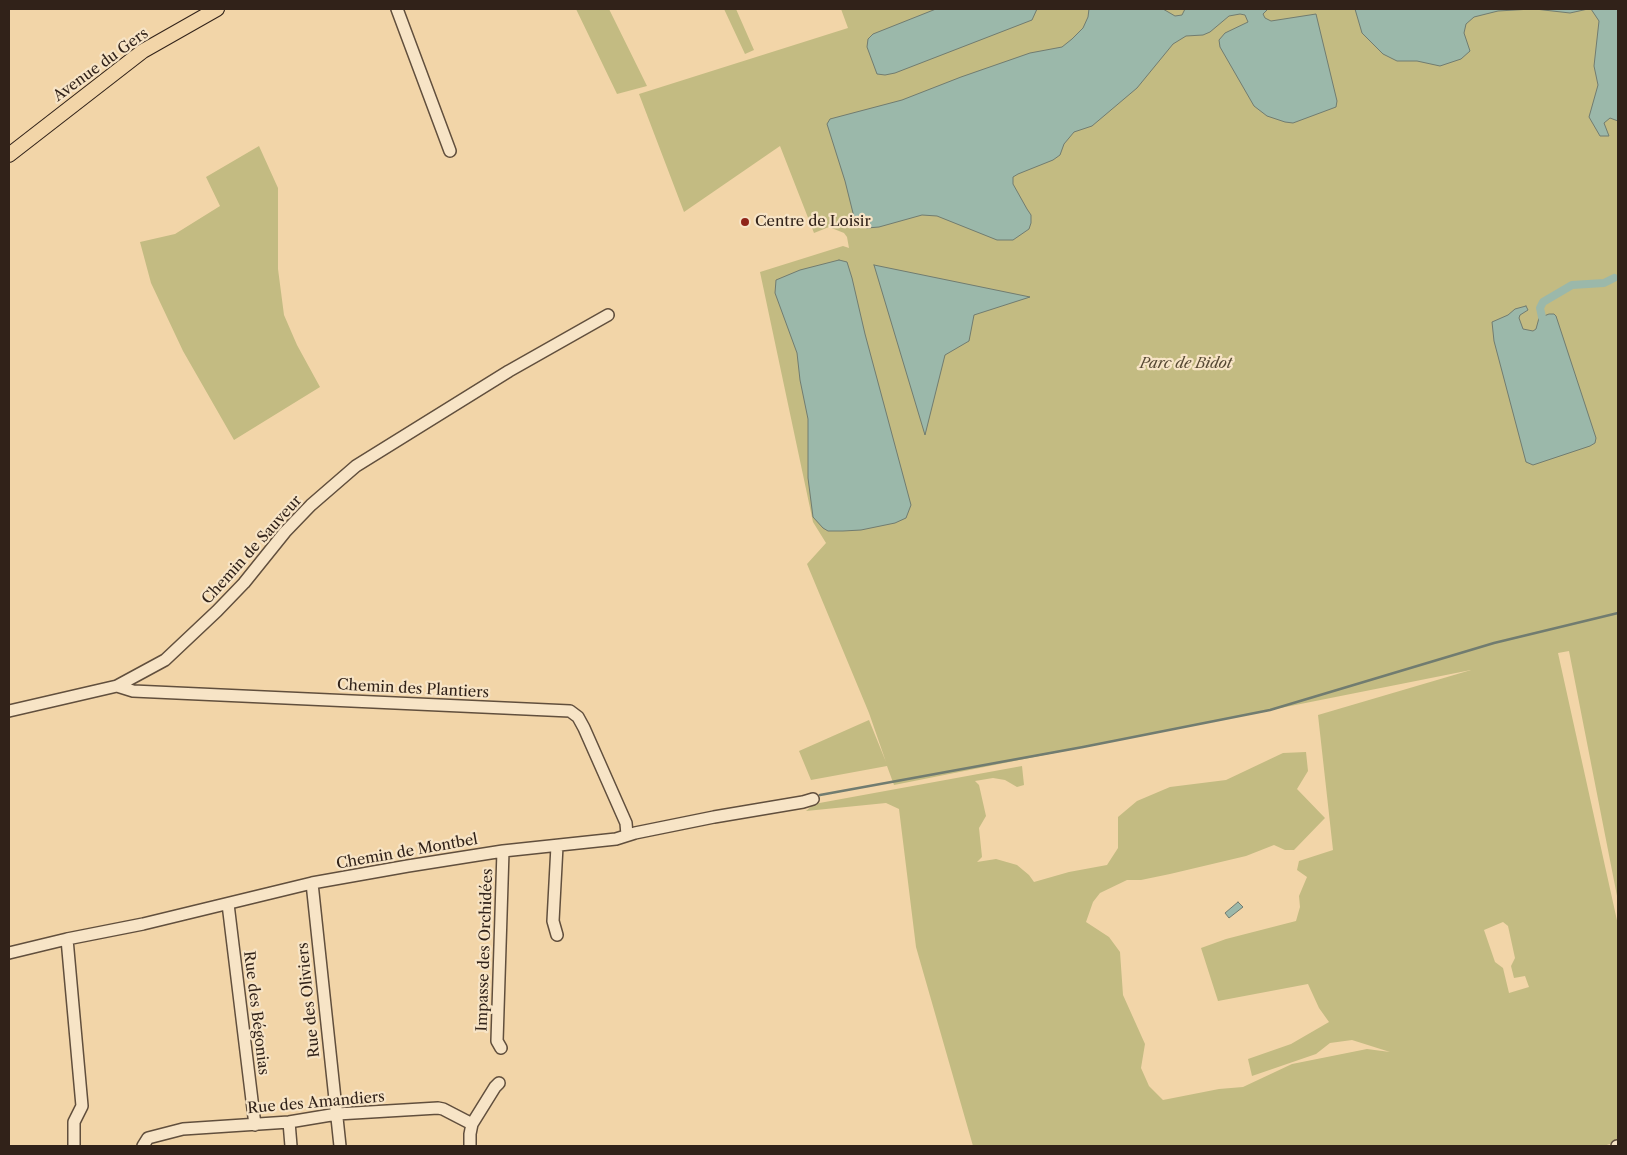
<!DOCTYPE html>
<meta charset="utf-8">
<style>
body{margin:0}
#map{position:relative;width:1627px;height:1155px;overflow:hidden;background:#f2d5a8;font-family:"Libre Caslon Text",serif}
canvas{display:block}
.frame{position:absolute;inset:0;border:10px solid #312219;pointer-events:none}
</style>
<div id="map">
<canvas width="1627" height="1155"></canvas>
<div class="frame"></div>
</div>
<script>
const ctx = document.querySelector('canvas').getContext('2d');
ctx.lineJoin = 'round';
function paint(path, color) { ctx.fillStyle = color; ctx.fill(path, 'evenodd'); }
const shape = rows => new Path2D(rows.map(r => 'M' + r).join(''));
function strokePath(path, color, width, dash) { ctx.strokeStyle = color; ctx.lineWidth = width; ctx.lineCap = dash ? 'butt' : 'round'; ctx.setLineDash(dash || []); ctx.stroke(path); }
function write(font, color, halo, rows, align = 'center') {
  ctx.font = font + ' "Libre Caslon Text",serif'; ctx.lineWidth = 4.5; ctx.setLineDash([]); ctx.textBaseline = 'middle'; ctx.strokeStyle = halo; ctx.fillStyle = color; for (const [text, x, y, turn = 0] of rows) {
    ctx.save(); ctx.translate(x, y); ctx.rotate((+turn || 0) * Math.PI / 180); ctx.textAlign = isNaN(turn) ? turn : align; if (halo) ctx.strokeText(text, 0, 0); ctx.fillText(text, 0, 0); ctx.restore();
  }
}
paint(shape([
 [576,9,609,9,647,86,617,94],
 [724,9,736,9,754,50,745,54],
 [841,9,1618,9,1618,901,1569,651,1558,653,1618,925,1618,1141,1604,1146,973,1146,916,947,899,809,886,803,806,811,814,804,1022,766,1024,785,1017,787,1005,780,993,778,975,781,979,785,986,816,979,828,982,857,977,862,996,859,1017,865,1029,875,1034,882,1069,872,1107,865,1118,848,1118,817,1137,801,1170,787,1226,780,1283,753,1306,752,1308,771,1297,789,1325,818,1294,850,1285,850,1274,845,1246,856,1170,874,1141,880,1127,880,1100,893,1093,902,1086,922,1109,937,1120,952,1123,995,1145,1044,1141,1068,1149,1086,1163,1100,1219,1089,1243,1087,1292,1064,1367,1049,1390,1052,1352,1040,1330,1043,1316,1054,1252,1076,1248,1059,1291,1044,1329,1022,1319,1008,1308,984,1218,1001,1201,948,1226,939,1296,921,1300,907,1299,896,1307,877,1297,870,1299,861,1333,850,1318,715,1471,670,894,785,887,766,811,780,799,751,869,720,886,762,869,713,807,564,826,543,813,522,760,272,843,246,849,248,847,237,844,233,829,227,814,233,780,146,684,212,639,94,848,28],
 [1503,922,1508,926,1515,958,1511,966,1514,978,1525,976,1529,987,1509,993,1503,968,1495,962,1484,930],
 [259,146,278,188,278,269,284,315,297,345,320,387,234,440,183,351,151,283,140,242,175,234,220,206,206,177]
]), '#c3bb82');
const water = shape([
 [936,9,1037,9,1032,20,895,73,885,75,877,74,867,47,868,39,873,34,936,9],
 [1089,9,1163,9,1175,16,1182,15,1185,9,1268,9,1263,14,1265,18,1271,21,1316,14,1337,101,1336,107,1293,123,1285,122,1267,116,1254,106,1220,47,1219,40,1225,33,1248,22,1245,15,1240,14,1229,16,1210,32,1203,35,1186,36,1173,44,1137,88,1092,126,1074,132,1064,144,1060,155,1053,160,1018,174,1013,177,1013,184,1027,209,1031,215,1031,223,1029,229,1013,240,997,240,937,216,922,215,879,227,867,228,855,221,845,181,827,124,830,119,902,100,961,77,1030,53,1062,47,1072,39,1083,28,1088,17,1089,9],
 [1355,9,1532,9,1498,11,1474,17,1466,24,1464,33,1470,51,1461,59,1440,66,1417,61,1397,61,1383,54,1362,33,1355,9],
 [1535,9,1588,9,1570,13,1535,9],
 [1591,9,1618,9,1618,121,1610,118,1604,123,1609,136,1600,136,1589,117,1598,85,1594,66,1599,21,1591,9],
 [839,260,847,262,852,278,865,334,911,505,906,518,895,523,861,530,843,531,828,531,823,528,813,517,808,478,808,419,800,380,797,353,775,293,776,280,800,270,839,260],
 [874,265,1030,297,974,315,969,341,945,355,925,435,874,265],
 [1526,306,1528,310,1520,315,1519,318,1523,329,1533,331,1536,329,1539,318,1549,314,1554,314,1556,316,1596,438,1595,443,1590,446,1533,465,1526,462,1494,341,1492,322,1508,315,1515,309,1526,306],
 [1238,902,1243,907,1229,918,1225,913,1238,902]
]);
paint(water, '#9bb8aa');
strokePath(water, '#717c70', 1);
strokePath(shape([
 [820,795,1083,747,1270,710,1494,643,1618,613]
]), '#717c70', 2.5);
strokePath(shape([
 [1542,317,1540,308,1543,302,1572,285,1604,283,1614,278]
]), '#9bb8aa', 8);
const minor = shape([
 [397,9,450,151],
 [117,686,133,691,570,711,578,717,584,728,626,823,627,835],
 [9,711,117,686,165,660,217,611,244,583,285,532,311,505,356,466,509,371,608,315],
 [557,846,553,921,557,935],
 [312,883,340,1146],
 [228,904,255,1125],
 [67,939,82,1106,74,1122,74,1146],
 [9,953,67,939,143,924,312,883,408,866,503,851,616,839,635,833,714,817,803,802,813,799],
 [501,1048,497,1041,503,851],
 [289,1122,291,1146],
 [472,1124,495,1087,499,1083],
 [143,1146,148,1138,183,1129,289,1122,337,1114,438,1108,443,1109,472,1124,470,1134,470,1146],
 [1617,1146,1618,1146]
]);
const major = shape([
 [9,155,143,51,217,9]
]);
strokePath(minor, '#614f3d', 14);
strokePath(major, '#312219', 16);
strokePath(minor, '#f7e4c6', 11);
strokePath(major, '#f2d5a8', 14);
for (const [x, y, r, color] of [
 [745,222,5,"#8f2418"]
]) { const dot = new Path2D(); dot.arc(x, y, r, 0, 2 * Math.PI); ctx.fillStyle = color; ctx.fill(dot); strokePath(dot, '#f7e4c6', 2); }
write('15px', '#312219', '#f7e4c6', [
 ["Avenue du Gers",101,65,-36],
 ["Chemin de Sauveur",252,550,-48],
 ["Chemin des Plantiers",413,689,3],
 ["Chemin de Montbel",407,852,-10],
 ["Impasse des Orchidées",485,950,-88],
 ["Rue des Oliviers",309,1000,-96],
 ["Rue des Bégonias",256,1013,83],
 ["Rue des Amandiers",316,1103,-5]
]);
write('15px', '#312219', '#f7e4c6', [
 ["Centre de Loisir",755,222]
], 'left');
write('italic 15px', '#564833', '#f7e4c6', [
 ["Parc de Bidot",1186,364]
]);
</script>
